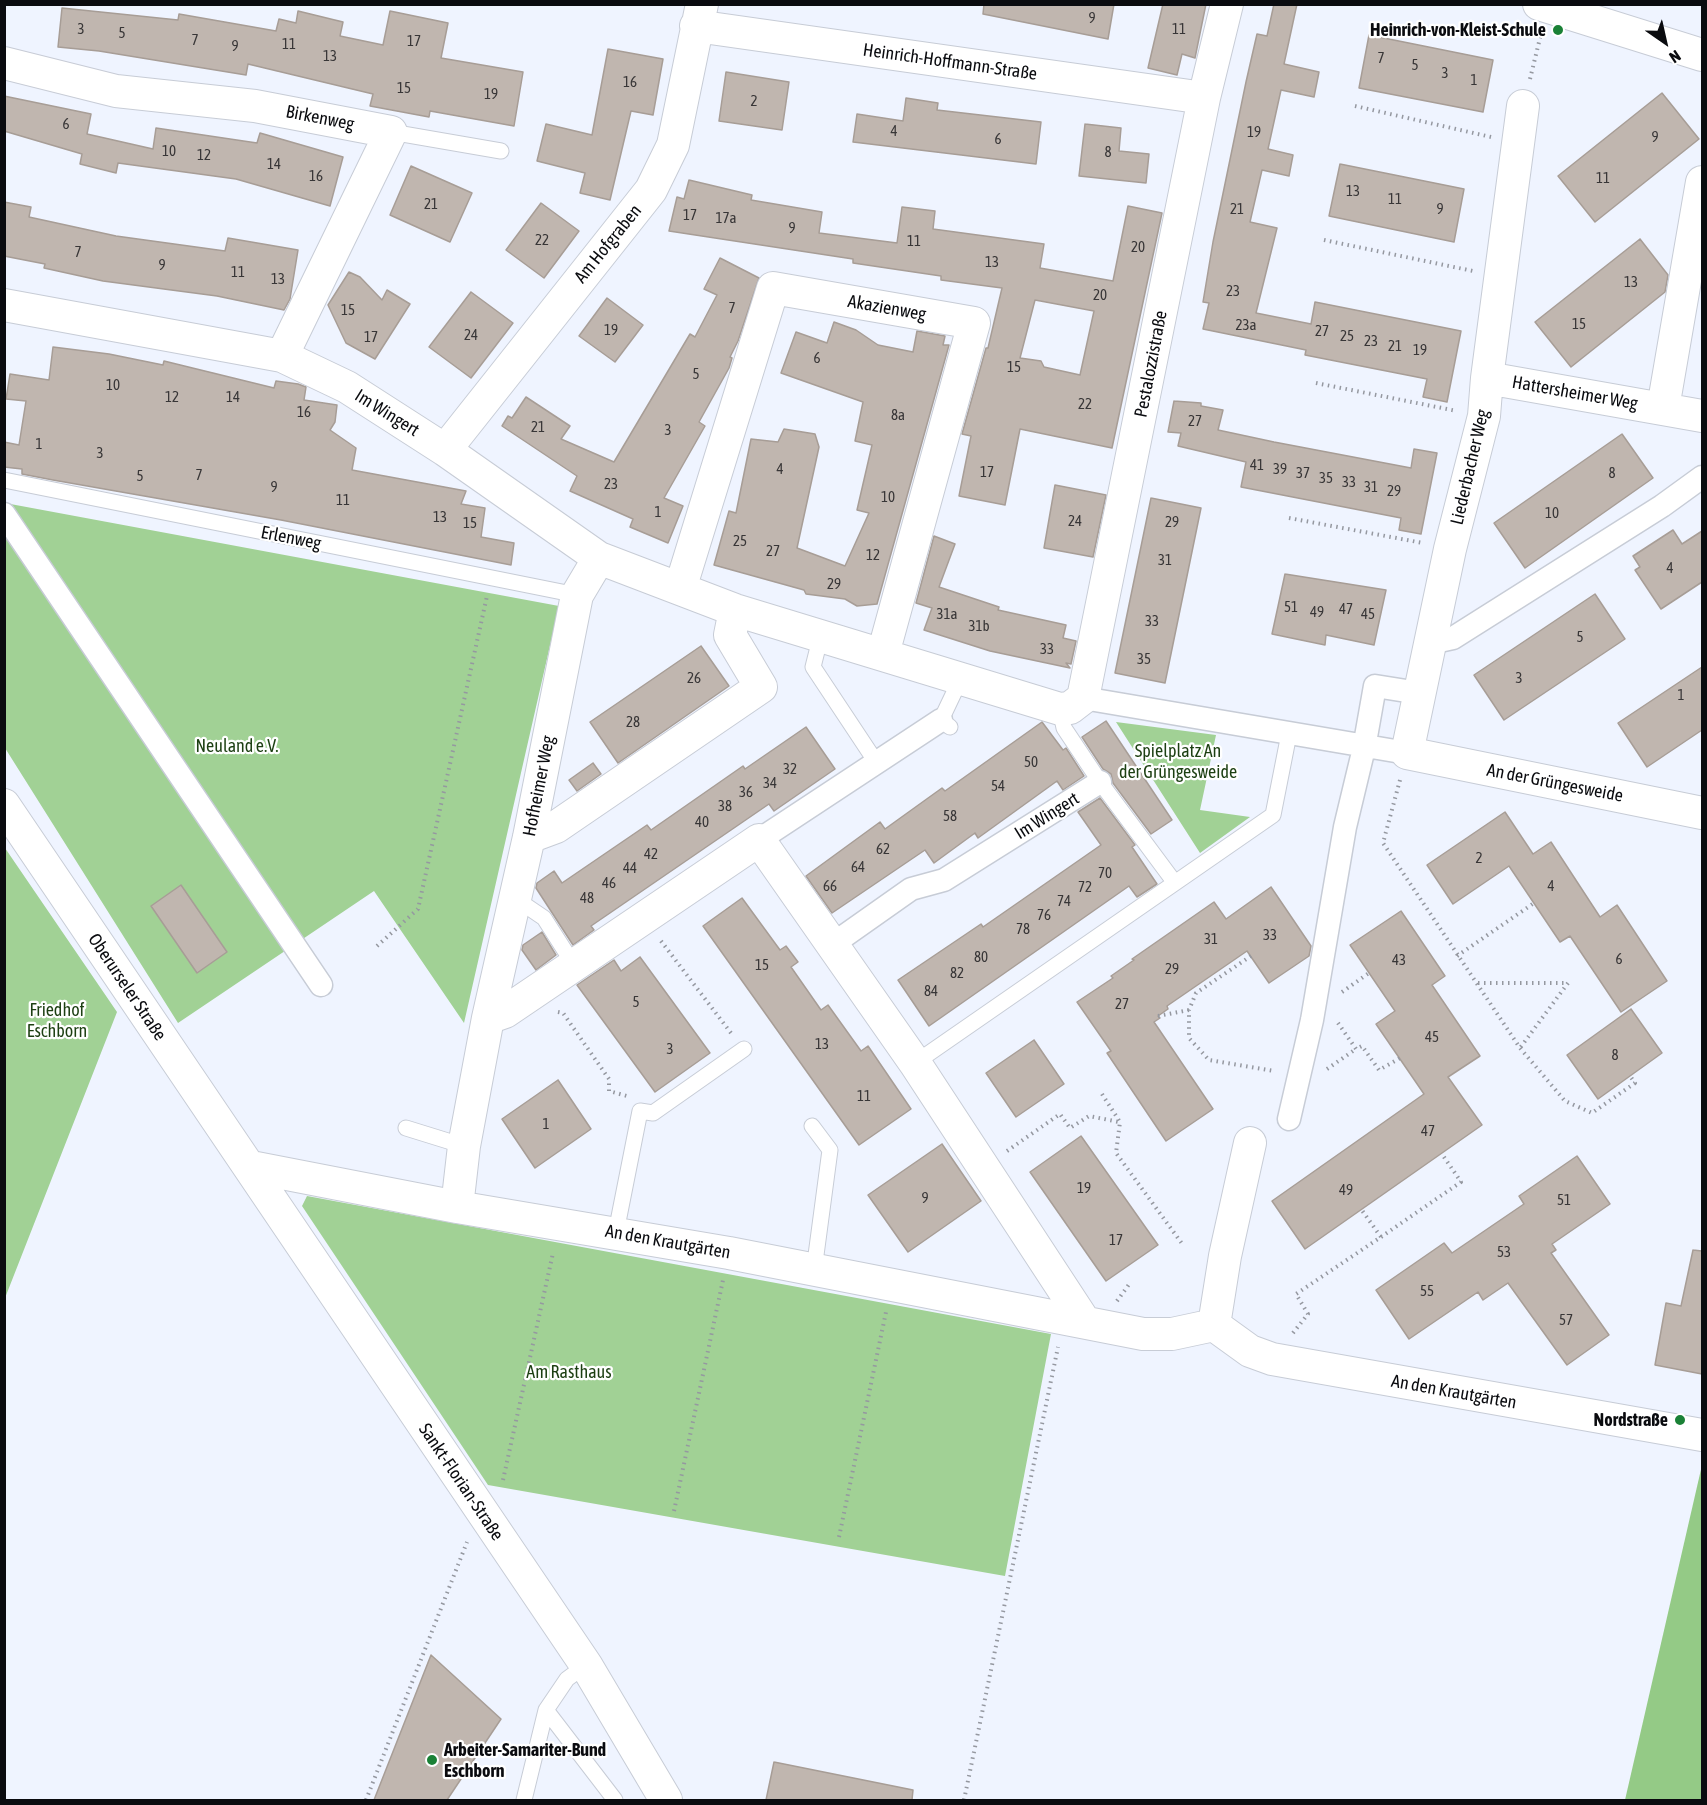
<!DOCTYPE html>
<meta charset="utf-8">
<style>
body{margin:0}
#map{position:relative;width:1707px;height:1805px;overflow:hidden;background:#eff4ff;font-family:"Asap Condensed",sans-serif}
canvas{display:block}
.frame{position:absolute;inset:0;border:6px solid #0a0b0f;pointer-events:none}
.north{position:absolute;left:1635px;top:12px;width:60px;height:60px;-webkit-text-stroke:4px #fff;paint-order:stroke;rotate:146deg;font-size:16px;font-weight:700;line-height:24px;text-align:center;color:#0a0b0f}
.north::after{content:'';display:block;margin:auto;width:21px;height:27px;background:#0a0b0f;clip-path:polygon(50% 0,100% 100%,50% 72%,0 100%)}
</style>
<div id="map">
<canvas width="1707" height="1805"></canvas>
<div class="frame"></div>
<div class="north">N</div>
</div>
<script>
const ctx = document.querySelector('canvas').getContext('2d');
ctx.lineJoin = 'round';
function paint(path, color) { ctx.fillStyle = color; ctx.fill(path, 'evenodd'); }
const shape = rows => new Path2D(rows.map(r => 'M' + r).join(''));
function strokePath(path, color, width, dash) { ctx.strokeStyle = color; ctx.lineWidth = width; ctx.lineCap = dash ? 'butt' : 'round'; ctx.setLineDash(dash || []); ctx.stroke(path); }
function write(font, color, halo, rows, align = 'center') {
  ctx.font = font + ' "Asap Condensed",sans-serif'; ctx.lineWidth = 4.5; ctx.setLineDash([]); ctx.textBaseline = 'middle'; ctx.strokeStyle = halo; ctx.fillStyle = color; for (const [text, x, y, turn = 0] of rows) {
    ctx.save(); ctx.translate(x, y); ctx.rotate((+turn || 0) * Math.PI / 180); ctx.textAlign = isNaN(turn) ? turn : align; if (halo) ctx.strokeText(text, 0, 0); ctx.fillText(text, 0, 0); ctx.restore();
  }
}
paint(shape([
 [5,503,559,606,464,1023,374,891,178,1023,5,748],
 [1116,722,1216,735,1200,810,1250,817,1200,853],
 [5,848,117,1012,5,1298],
 [307,1196,1051,1334,1005,1576,488,1485,302,1206]
]), '#a1d195');
paint(shape([
 [1702,1465,1702,1800,1625,1800]
]), '#94ca86');
const building = shape([
 [984,4,1114,4,1108,39,983,14,984,4],
 [1163,4,1206,4,1195,58,1182,54,1177,75,1148,68,1163,4],
 [1274,4,1297,4,1284,64,1319,72,1314,97,1281,90,1268,149,1293,155,1289,176,1262,170,1250,222,1277,228,1256,313,1311,324,1315,302,1461,331,1447,402,1423,397,1427,379,1305,355,1306,350,1203,329,1209,303,1203,302,1213,242,1246,82,1257,34,1267,36,1274,4],
 [62,8,178,20,179,14,276,31,279,19,296,23,298,11,343,22,340,36,383,45,390,11,448,23,441,58,523,72,514,126,430,111,429,117,370,106,373,94,248,64,246,75,99,51,58,47,62,8],
 [1369,35,1493,60,1483,112,1359,88,1369,35],
 [608,49,663,59,653,115,631,111,610,200,580,193,585,173,537,161,546,124,592,135,608,49],
 [726,72,789,82,782,130,719,121,726,72],
 [1662,93,1699,139,1595,222,1558,176,1662,93],
 [4,96,91,114,87,134,153,149,156,128,257,143,260,133,343,157,330,206,236,179,118,163,116,173,80,164,82,154,4,131,4,96],
 [906,98,938,103,937,110,1041,122,1036,164,853,142,857,114,903,121,906,98],
 [1085,124,1121,128,1119,151,1149,154,1146,183,1079,176,1085,124],
 [1340,164,1464,189,1454,242,1329,216,1340,164],
 [411,166,472,193,450,242,390,215,411,166],
 [689,180,752,195,751,200,822,212,819,233,897,243,902,207,935,211,933,229,1044,244,1040,268,1113,281,1128,206,1162,213,1112,448,1020,429,1005,505,959,496,971,436,962,434,986,348,988,348,1002,288,941,280,941,276,853,263,853,259,669,231,677,197,684,199,689,180],
 [1035,300,1094,311,1080,375,1044,367,1041,361,1020,358,1035,300],
 [4,202,31,207,29,217,116,236,225,251,228,238,298,250,290,299,284,310,217,296,103,281,44,268,45,264,4,256,4,202],
 [541,203,579,231,544,278,506,250,541,203],
 [1640,239,1668,275,1665,292,1571,367,1535,322,1640,239],
 [720,258,759,278,738,341,730,357,732,358,729,368,699,422,705,426,664,498,683,506,668,543,630,527,633,519,570,491,577,476,502,426,508,416,512,418,526,397,570,426,561,439,614,462,690,334,695,337,717,295,704,289,720,258],
 [349,272,360,277,382,300,387,290,410,304,375,359,346,343,328,305,349,272],
 [471,292,513,323,471,378,429,347,471,292],
 [607,298,643,325,615,362,579,336,607,298],
 [834,322,856,330,878,345,913,352,917,331,945,336,943,345,949,345,877,604,857,606,845,599,806,594,804,590,714,565,729,511,736,513,751,439,778,442,784,429,815,434,819,447,797,548,845,566,869,513,857,510,872,445,855,441,863,402,781,373,796,332,827,343,834,322],
 [53,347,109,354,163,365,164,361,274,388,276,381,298,384,306,387,304,400,337,405,335,422,330,430,356,448,352,470,466,491,461,504,485,508,481,537,514,543,511,565,281,520,53,480,22,474,22,469,4,467,4,442,19,445,26,401,6,399,10,374,49,380,53,347],
 [1174,401,1201,403,1201,406,1223,410,1218,430,1274,442,1411,468,1414,449,1437,453,1421,534,1399,530,1401,518,1241,487,1246,462,1178,446,1181,433,1168,432,1174,401],
 [1622,434,1653,478,1525,568,1494,523,1622,434],
 [1055,485,1106,495,1093,557,1044,548,1055,485],
 [1151,498,1201,508,1165,683,1115,673,1151,498],
 [1673,530,1682,544,1702,531,1702,582,1661,609,1635,570,1640,567,1633,556,1673,530],
 [934,536,955,544,939,587,999,607,998,610,1066,625,1063,638,1076,641,1071,664,1066,663,1070,668,990,651,924,630,932,608,916,603,934,536],
 [1285,574,1386,590,1374,645,1326,635,1325,645,1272,634,1285,574],
 [1595,594,1625,639,1504,720,1474,675,1595,594],
 [701,646,729,686,618,763,590,722,701,646],
 [1702,667,1702,730,1647,767,1618,723,1702,667],
 [1106,721,1172,820,1151,834,1113,783,1111,774,1103,769,1082,737,1106,721],
 [1042,722,1063,750,1066,748,1084,776,1063,790,1057,781,978,838,975,833,934,863,925,850,832,913,806,876,880,822,885,829,942,788,945,791,1042,722],
 [806,727,835,769,774,811,769,804,591,926,594,930,573,945,536,888,537,883,554,871,562,883,647,825,651,830,743,766,745,769,806,727],
 [593,763,601,774,577,791,569,780,593,763],
 [1100,798,1135,845,1132,847,1157,884,1137,897,1129,886,929,1026,898,980,981,924,983,927,1101,845,1078,812,1100,798],
 [1505,812,1533,854,1551,842,1600,917,1617,905,1667,981,1621,1012,1570,936,1560,942,1509,866,1453,904,1427,865,1505,812],
 [181,885,227,952,197,973,151,906,181,885],
 [1271,887,1311,946,1309,956,1269,983,1247,951,1167,1006,1168,1009,1158,1016,1160,1018,1154,1022,1213,1109,1166,1141,1107,1053,1111,1051,1077,1002,1113,978,1111,976,1134,960,1132,959,1214,902,1226,919,1271,887],
 [742,898,780,950,786,946,798,962,791,967,821,1010,828,1005,861,1051,868,1046,911,1109,859,1145,703,926,742,898],
 [1401,911,1445,976,1432,985,1480,1056,1448,1077,1482,1125,1305,1249,1272,1201,1424,1094,1376,1024,1395,1011,1350,945,1401,911],
 [542,932,556,955,536,970,522,950,523,945,542,932],
 [640,957,710,1053,655,1092,577,985,614,960,621,971,640,957],
 [1631,1009,1662,1053,1598,1099,1567,1055,1631,1009],
 [1034,1040,1064,1084,1016,1117,986,1073,1034,1040],
 [558,1080,591,1129,535,1168,502,1119,558,1080],
 [1081,1136,1158,1245,1106,1281,1030,1172,1081,1136],
 [942,1144,981,1201,908,1252,868,1195,942,1144],
 [1577,1156,1610,1204,1552,1244,1556,1250,1551,1253,1609,1335,1567,1365,1508,1283,1483,1300,1478,1292,1409,1339,1376,1290,1444,1243,1452,1253,1524,1204,1519,1196,1577,1156],
 [1693,1250,1702,1251,1702,1374,1655,1365,1666,1303,1681,1306,1693,1250],
 [431,1655,501,1719,447,1800,374,1800,431,1655],
 [774,1762,913,1790,912,1800,766,1800,774,1762]
]);
paint(building, '#c0b6af');
strokePath(building, '#a79d96', 1.5);
const service = shape([
 [391,132,501,151],
 [4,480,577,595],
 [821,635,813,667,876,762],
 [1060,709,1064,728,1100,782,1175,883],
 [950,727,941,720,960,680],
 [516,899,544,918,574,965],
 [915,1063,1273,815,1289,734],
 [812,1126,830,1150,814,1270],
 [406,1128,464,1146],
 [616,1232,640,1111,653,1113,744,1049],
 [546,1710,615,1800],
 [524,1800,546,1710,567,1679,586,1665]
]);
const pedestrian = shape([
 [4,514,321,985],
 [1430,643,1453,638,1662,506,1702,477],
 [1083,698,1407,753],
 [759,840,941,720],
 [833,944,911,889,944,880,1100,782],
 [1289,1119,1312,1020,1345,827,1364,748,1375,686,1419,693]
]);
const minor = shape([
 [1539,4,1702,55],
 [696,26,1204,98],
 [4,63,116,91,255,106,391,132,282,356],
 [1523,106,1487,378,1484,416,1450,549,1407,753,1702,813],
 [4,305,282,356,347,387,445,450,599,558,735,610,1060,709,1070,708,1083,698,1204,98,1227,4],
 [1487,378,1702,416],
 [1663,408,1702,182],
 [445,450,651,190,673,145,702,4],
 [680,589,773,288,974,323,883,654],
 [4,805,586,1665,666,1800],
 [529,837,556,827,761,687,730,635,735,610],
 [488,1018,505,1012,759,840,915,1063,1084,1321],
 [251,1167,457,1207,729,1253,1143,1334,1172,1334,1214,1325,1250,1351,1272,1359,1702,1435],
 [457,1207,464,1146,488,1018,529,837,577,595,599,558],
 [1214,1325,1225,1256,1250,1143]
]);
strokePath(service, '#c7ccd6', 17);
strokePath(pedestrian, '#c7ccd6', 25);
strokePath(minor, '#c7ccd6', 34);
strokePath(shape([
 [1530,79,1541,34],
 [1355,106,1491,137],
 [1324,240,1473,271],
 [1316,383,1457,411],
 [1289,518,1423,543],
 [1400,780,1383,843,1520,1048,1565,1101,1592,1113,1635,1083,1630,1076],
 [661,941,731,1033],
 [377,946,418,909,487,596],
 [1251,956,1196,993,1189,1010,1189,1038,1209,1060,1274,1071],
 [1457,956,1534,903],
 [1478,983,1568,983,1520,1048],
 [1342,992,1369,973],
 [558,1012,563,1013,609,1079,609,1091,627,1096],
 [1158,1016,1189,1010],
 [1338,1023,1356,1049,1362,1046,1379,1070,1400,1058],
 [1327,1069,1356,1049],
 [1102,1094,1120,1122,1116,1153,1183,1245],
 [1007,1151,1060,1114,1070,1128,1089,1116,1119,1122],
 [1381,1237,1461,1182,1442,1154],
 [1117,1301,1130,1283],
 [1293,1333,1308,1314,1296,1294,1381,1237,1361,1209],
 [503,1480,553,1253],
 [674,1511,723,1280],
 [839,1537,886,1312],
 [366,1800,467,1542],
 [964,1800,1058,1347]
]), '#9598a0', 4, [1.5, 4.5]);
strokePath(service, '#fff', 15);
strokePath(pedestrian, '#fff', 22);
strokePath(minor, '#fff', 32);
for (const [x, y, r, color] of [
 [1558,30,6,"#1a8136"],
 [1680,1420,6,"#1a8136"],
 [432,1760,6,"#1a8136"]
]) { const dot = new Path2D(); dot.arc(x, y, r, 0, 2 * Math.PI); ctx.fillStyle = color; ctx.fill(dot); strokePath(dot, '#fff', 2); }
write('15px', '#383637', null, [
 ["9",1092,18],
 ["3",81,29],
 ["11",1179,29],
 ["5",122,33],
 ["7",195,40],
 ["17",414,41],
 ["11",289,44],
 ["9",235,46],
 ["13",330,56],
 ["7",1381,58],
 ["5",1415,65],
 ["3",1445,73],
 ["1",1474,80],
 ["16",630,82],
 ["15",404,88],
 ["19",491,94],
 ["2",754,101],
 ["6",66,124],
 ["4",894,131],
 ["19",1254,132],
 ["9",1655,137],
 ["6",998,139],
 ["10",169,151],
 ["8",1108,152],
 ["12",204,155],
 ["14",274,164],
 ["16",316,176],
 ["11",1603,178],
 ["13",1353,191],
 ["11",1395,199],
 ["21",431,204],
 ["21",1237,209],
 ["9",1440,209],
 ["17",690,215],
 ["17a",726,218],
 ["9",792,228],
 ["22",542,240],
 ["11",914,241],
 ["20",1138,247],
 ["7",78,252],
 ["13",992,262],
 ["9",162,265],
 ["11",238,272],
 ["13",278,279],
 ["13",1631,282],
 ["23",1233,291],
 ["20",1100,295],
 ["7",732,308],
 ["15",348,310],
 ["15",1579,324],
 ["23a",1246,325],
 ["19",611,330],
 ["27",1322,331],
 ["24",471,335],
 ["25",1347,336],
 ["17",371,337],
 ["23",1371,341],
 ["21",1395,346],
 ["19",1420,350],
 ["6",817,358],
 ["15",1014,367],
 ["5",696,374],
 ["10",113,385],
 ["12",172,397],
 ["14",233,397],
 ["22",1085,404],
 ["16",304,412],
 ["8a",898,415],
 ["27",1195,421],
 ["21",538,427],
 ["3",668,430],
 ["1",39,444],
 ["3",100,453],
 ["41",1257,465],
 ["4",780,469],
 ["39",1280,469],
 ["17",987,472],
 ["37",1303,473],
 ["8",1612,473],
 ["7",199,475],
 ["5",140,476],
 ["35",1326,478],
 ["33",1349,482],
 ["23",611,484],
 ["9",274,487],
 ["31",1371,487],
 ["29",1394,491],
 ["10",888,497],
 ["11",343,500],
 ["1",658,512],
 ["10",1552,513],
 ["13",440,517],
 ["24",1075,521],
 ["29",1172,522],
 ["15",470,523],
 ["25",740,541],
 ["27",773,551],
 ["12",873,555],
 ["31",1165,560],
 ["4",1670,568],
 ["29",834,584],
 ["51",1291,607],
 ["47",1346,609],
 ["49",1317,612],
 ["31a",947,614],
 ["45",1368,614],
 ["33",1152,621],
 ["31b",979,626],
 ["5",1580,637],
 ["33",1047,649],
 ["35",1144,659],
 ["26",694,678],
 ["3",1519,678],
 ["1",1681,695],
 ["28",633,722],
 ["50",1031,762],
 ["32",790,769],
 ["34",770,783],
 ["54",998,786],
 ["36",746,792],
 ["38",725,806],
 ["58",950,816],
 ["40",702,822],
 ["62",883,849],
 ["42",651,854],
 ["2",1479,858],
 ["64",858,867],
 ["44",630,868],
 ["70",1105,873],
 ["46",609,883],
 ["66",830,886],
 ["4",1551,886],
 ["72",1085,887],
 ["48",587,898],
 ["74",1064,901],
 ["76",1044,915],
 ["78",1023,929],
 ["33",1270,935],
 ["31",1211,939],
 ["80",981,957],
 ["6",1619,959],
 ["43",1399,960],
 ["15",762,965],
 ["29",1172,969],
 ["82",957,973],
 ["84",931,991],
 ["5",636,1002],
 ["27",1122,1004],
 ["45",1432,1037],
 ["13",822,1044],
 ["3",670,1049],
 ["8",1615,1055],
 ["11",864,1096],
 ["1",546,1124],
 ["47",1428,1131],
 ["19",1084,1188],
 ["49",1346,1190],
 ["9",925,1198],
 ["51",1564,1200],
 ["17",1116,1240],
 ["53",1504,1252],
 ["55",1427,1291],
 ["57",1566,1320]
]);
write('bold 18px', '#0a0b0f', '#fff', [
 ["Heinrich-von-Kleist-Schule",1546,30],
 ["Nordstraße",1668,1420],
 ["Arbeiter-Samariter-Bund",444,1750,"left"],
 ["Eschborn",444,1771,"left"]
], 'right');
write('18px', '#0a0b0f', '#fff', [
 ["Heinrich-Hoffmann-Straße",950,62,8],
 ["Birkenweg",320,118,11],
 ["Am Hofgraben",608,244,-51],
 ["Akazienweg",887,308,10],
 ["Pestalozzistraße",1151,364,-79],
 ["Hattersheimer Weg",1575,393,10],
 ["Im Wingert",387,413,32],
 ["Liederbacher Weg",1470,467,-77],
 ["Erlenweg",291,538,11],
 ["An der Grüngesweide",1555,783,11],
 ["Hofheimer Weg",539,786,-79],
 ["Im Wingert",1047,816,-32],
 ["Oberurseler Straße",127,987,56],
 ["An den Krautgärten",668,1242,10],
 ["An den Krautgärten",1454,1392,10],
 ["Sankt-Florian-Straße",461,1482,56]
]);
write('18px', '#1c3f12', '#fff', [
 ["Neuland e.V.",237,746],
 ["Spielplatz An",1178,751],
 ["der Grüngesweide",1178,772],
 ["Friedhof",57,1010],
 ["Eschborn",57,1031],
 ["Am Rasthaus",569,1372]
]);
</script>
